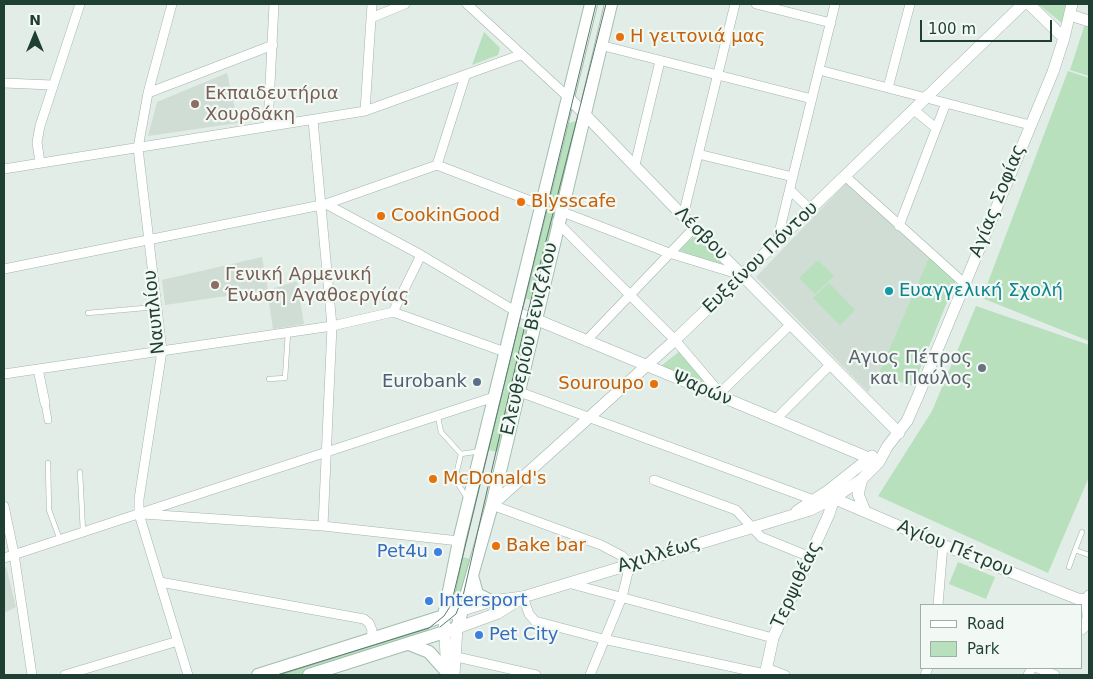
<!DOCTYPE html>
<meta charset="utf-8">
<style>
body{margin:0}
#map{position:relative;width:1093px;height:679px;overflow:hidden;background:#e1ede6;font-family:"DejaVu Sans",sans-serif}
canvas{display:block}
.frame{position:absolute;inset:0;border:5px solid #1f3f32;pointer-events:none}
.legend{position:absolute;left:920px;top:604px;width:162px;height:65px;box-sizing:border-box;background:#f2f9f4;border:1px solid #9eafa6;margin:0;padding:6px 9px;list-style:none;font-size:15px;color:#1f3f32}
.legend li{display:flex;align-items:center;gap:10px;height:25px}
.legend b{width:25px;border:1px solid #9eafa6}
.north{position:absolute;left:10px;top:10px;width:50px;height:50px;-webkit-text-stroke:4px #f2f9f4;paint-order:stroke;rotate:0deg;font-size:14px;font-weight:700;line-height:20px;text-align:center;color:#1f3f32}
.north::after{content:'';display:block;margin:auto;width:18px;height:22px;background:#1f3f32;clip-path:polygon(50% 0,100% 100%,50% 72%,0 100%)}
.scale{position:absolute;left:920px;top:20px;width:132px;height:22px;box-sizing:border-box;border:2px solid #1f3f32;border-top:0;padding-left:6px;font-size:15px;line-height:18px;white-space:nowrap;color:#1f3f32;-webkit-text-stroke:4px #f2f9f4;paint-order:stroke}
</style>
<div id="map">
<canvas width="1093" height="679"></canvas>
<div class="frame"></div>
<ul class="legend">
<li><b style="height:6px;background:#fff"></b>Road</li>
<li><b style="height:14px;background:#b8e0bd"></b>Park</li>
</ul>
<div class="north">N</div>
<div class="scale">100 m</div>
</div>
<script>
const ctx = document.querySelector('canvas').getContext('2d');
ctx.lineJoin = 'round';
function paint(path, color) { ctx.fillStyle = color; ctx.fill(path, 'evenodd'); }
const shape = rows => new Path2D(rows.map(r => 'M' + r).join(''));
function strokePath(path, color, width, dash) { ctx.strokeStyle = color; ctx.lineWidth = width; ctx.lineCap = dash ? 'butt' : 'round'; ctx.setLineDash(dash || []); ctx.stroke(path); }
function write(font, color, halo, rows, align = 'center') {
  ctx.font = font + ' "DejaVu Sans",sans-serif'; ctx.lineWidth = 4.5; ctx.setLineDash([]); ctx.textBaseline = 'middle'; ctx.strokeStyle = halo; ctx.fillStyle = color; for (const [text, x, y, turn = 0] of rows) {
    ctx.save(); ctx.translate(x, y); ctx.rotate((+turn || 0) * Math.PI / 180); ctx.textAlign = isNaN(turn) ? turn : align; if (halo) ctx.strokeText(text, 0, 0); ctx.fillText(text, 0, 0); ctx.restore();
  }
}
paint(shape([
 [227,73,238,123,148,136,157,102],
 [846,183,929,257,878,375,868,392,756,277],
 [262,257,268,290,297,281,304,324,273,329,267,290,165,305,162,280],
 [6,567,16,607,4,613,4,568]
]), '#cfddd5');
paint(shape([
 [1038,4,1067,4,1062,23],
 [1085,24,1089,25,1089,76,1070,70],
 [484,32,500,48,498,55,472,65],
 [1068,71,1089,78,1089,341,982,298],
 [579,120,534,302,521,296,563,125],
 [695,236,727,269,678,250],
 [929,257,956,280,913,386,878,375],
 [818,260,834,276,815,294,799,278],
 [829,283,855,310,840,325,813,298],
 [976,306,1089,345,1089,477,1048,573,878,496,932,411],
 [514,325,527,329,498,452,484,449],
 [681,350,705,379,706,385,661,366],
 [459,556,474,560,463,601,449,597],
 [958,562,995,577,986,599,949,584],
 [428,626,431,635,302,675,272,675]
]), '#b8e0bd');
const service = shape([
 [88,313,156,307],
 [269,379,285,378,288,333],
 [438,417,441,432,461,454],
 [48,463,49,510,60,540],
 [80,472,83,532],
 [467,498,455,479,461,454,480,451],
 [1082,532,1075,550,1089,555],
 [1069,567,1075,550]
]);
const pedestrian = shape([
 [45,403,48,420]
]);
const minor = shape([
 [172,4,148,93,138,148,162,351,139,499,139,514,188,675],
 [467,4,568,97],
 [756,4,831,23],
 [371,18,405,4],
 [600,45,812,99],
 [819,70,1030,125],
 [4,83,52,85],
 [888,88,910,4],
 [148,93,273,45],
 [914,110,936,128],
 [365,111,372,4],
 [313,120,332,326,323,526],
 [268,125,274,4],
 [698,154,793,177],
 [40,163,37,142,40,126,80,4],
 [437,165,465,77],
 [635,165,660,61],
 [4,169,365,111,520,55],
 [845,176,964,283],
 [790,190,811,210],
 [326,204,421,255,515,311,535,319],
 [560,211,669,253,741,275],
 [683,216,735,4],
 [557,222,675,340,714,386,718,395,791,324],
 [899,226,946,103],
 [777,241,835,4],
 [4,269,326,204,437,165,541,205],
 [393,312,421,255],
 [586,341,695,227],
 [38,369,45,403],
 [4,374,332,326,393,312,505,352],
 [517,391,811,499],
 [776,419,831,364],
 [654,480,736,510,761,537,810,557],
 [492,505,601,545,622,556,630,564,622,597,590,675],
 [4,506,14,554,32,675],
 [143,514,323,526,459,541],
 [4,558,494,397],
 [160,582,364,619,369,623,372,630,371,640],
 [568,583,773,638],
 [523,597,529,614,535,621,603,639,765,674],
 [938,605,943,545],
 [1082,630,1085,627,1087,617,1086,600,1089,601],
 [457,657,536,675],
 [766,668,785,675],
 [1038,668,1055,675],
 [65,675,178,641],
 [925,675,928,668],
 [1028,675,1032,668]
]);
const tertiary = shape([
 [1029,4,1064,38],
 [1070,15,1089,21],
 [568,97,683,216,899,433],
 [535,319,869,458],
 [862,479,858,494,865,511],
 [829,490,840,501,943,545,1078,599,1086,600,1089,596],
 [492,505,675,340,1023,4],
 [797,511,829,490,872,456],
 [447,675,444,616,491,601,523,597,810,510,834,498,862,479,879,462,887,447,907,421,918,396,1053,72,1064,38,1072,4],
 [454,675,457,628,498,613,520,599],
 [765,675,773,638,829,514,834,498]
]);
const secondary = shape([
 [473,579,477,594,491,601],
 [409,644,429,652,446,671],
 [258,675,444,616,459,541,591,4],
 [309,675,457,628,492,505,611,4]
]);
strokePath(service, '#a3b5ac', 5.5);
strokePath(pedestrian, '#a3b5ac', 8);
strokePath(minor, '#a3b5ac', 10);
strokePath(tertiary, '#a3b5ac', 12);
strokePath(secondary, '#a1bdaf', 14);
strokePath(service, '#fff', 4.5);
strokePath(pedestrian, '#fff', 7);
strokePath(minor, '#fff', 9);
strokePath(tertiary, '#fff', 11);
strokePath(secondary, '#fff', 12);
strokePath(shape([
 [440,627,456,614,463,596,527,316,606,4],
 [277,675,429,628,444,616,451,605,596,4]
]), '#5a7b6d', 1);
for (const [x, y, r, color] of [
 [620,37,5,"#e8710a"],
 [195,104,5,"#8d6e63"],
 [521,202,5,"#e8710a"],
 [381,216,5,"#e8710a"],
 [215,285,5,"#8d6e63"],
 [889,291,5,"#0f9aa8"],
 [982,368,5,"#6b7280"],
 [477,382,5,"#5c6f8a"],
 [654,384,5,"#e8710a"],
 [433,479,5,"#e8710a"],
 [496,546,5,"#e8710a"],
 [438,552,5,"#3f7fe0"],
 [429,601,5,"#3f7fe0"],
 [479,635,5,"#3f7fe0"]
]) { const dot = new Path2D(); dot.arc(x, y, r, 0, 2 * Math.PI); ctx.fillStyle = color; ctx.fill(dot); strokePath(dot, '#f2f9f4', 2); }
write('18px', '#c56008', '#f2f9f4', [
 ["Η γειτονιά μας",630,37],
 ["Blysscafe",531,202],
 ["CookinGood",391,216],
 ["Souroupo",644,384,"right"],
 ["McDonald's",443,479],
 ["Bake bar",506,546]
], 'left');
write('18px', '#785e54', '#f2f9f4', [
 ["Εκπαιδευτήρια",205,94],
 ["Χουρδάκη",205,115],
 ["Γενική Αρμενική",225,275],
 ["Ένωση Αγαθοεργίας",225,296]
], 'left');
write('18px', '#1f3f32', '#f2f9f4', [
 ["Αγίας Σοφίας",998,201,-68],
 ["Λέσβου",701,234,45],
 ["Ευξείνου Πόντου",761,258,-44],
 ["Ναυπλίου",155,312,-96],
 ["Ελευθερίου Βενιζέλου",530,339,-77],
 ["Ψαρών",702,389,23],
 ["Αγίου Πέτρου",955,549,22],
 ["Αχιλλέως",659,555,-17],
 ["Τερψιθέας",797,585,-65]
]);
write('18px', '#0d838f', '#f2f9f4', [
 ["Ευαγγελική Σχολή",899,291]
], 'left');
write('18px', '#5b616d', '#f2f9f4', [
 ["Αγιος Πέτρος",972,358],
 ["και Παύλος",972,379]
], 'right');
write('18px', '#4e5e75', '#f2f9f4', [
 ["Eurobank",467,382]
], 'right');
write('18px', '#366cbe', '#f2f9f4', [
 ["Pet4u",428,552,"right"],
 ["Intersport",439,601],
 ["Pet City",489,635]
], 'left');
</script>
